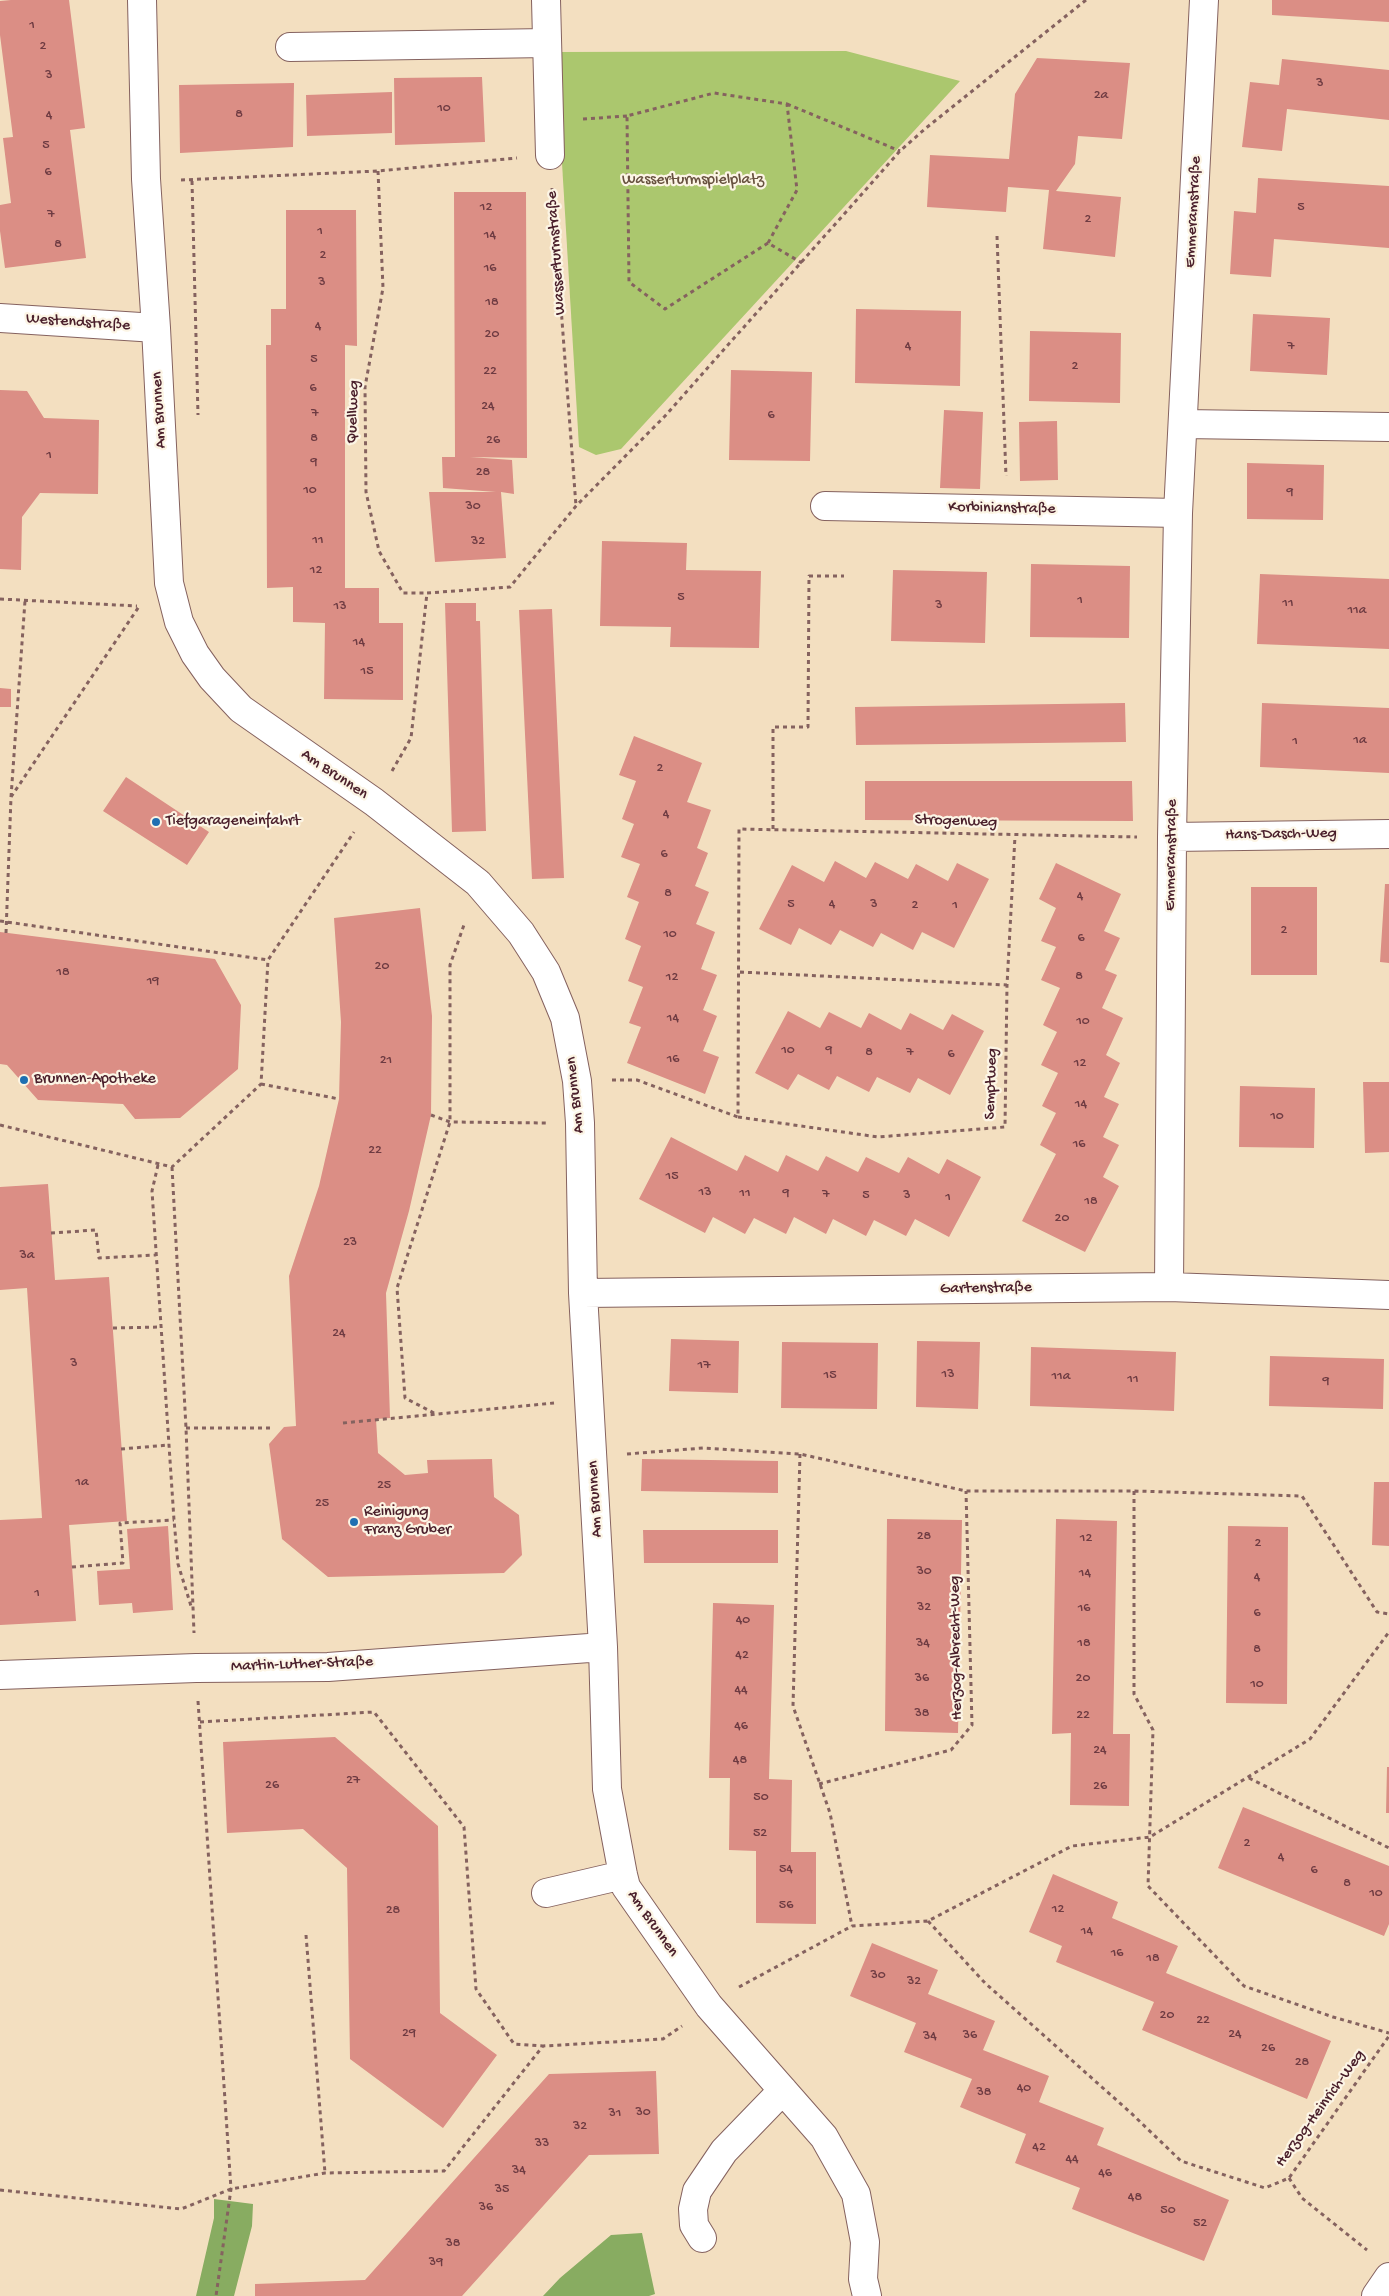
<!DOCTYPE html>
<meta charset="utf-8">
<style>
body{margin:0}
canvas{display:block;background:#f3dfc0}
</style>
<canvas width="1389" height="2296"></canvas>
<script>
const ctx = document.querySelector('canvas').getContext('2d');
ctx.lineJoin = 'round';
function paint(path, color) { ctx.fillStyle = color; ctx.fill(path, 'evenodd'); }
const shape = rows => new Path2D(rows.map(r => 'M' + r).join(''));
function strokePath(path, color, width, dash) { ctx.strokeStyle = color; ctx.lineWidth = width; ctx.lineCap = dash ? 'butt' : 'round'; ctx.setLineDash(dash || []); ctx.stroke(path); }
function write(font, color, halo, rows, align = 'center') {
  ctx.font = font + ' "Gochi Hand",sans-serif'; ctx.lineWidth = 4.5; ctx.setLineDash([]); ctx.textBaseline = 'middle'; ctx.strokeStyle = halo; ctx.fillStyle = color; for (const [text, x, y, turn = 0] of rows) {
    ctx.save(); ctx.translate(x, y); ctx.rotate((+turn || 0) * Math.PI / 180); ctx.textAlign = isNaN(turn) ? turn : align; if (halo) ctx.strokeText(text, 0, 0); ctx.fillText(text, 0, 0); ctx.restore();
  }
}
paint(shape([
 [846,51,960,81,621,449,596,455,579,447,562,163,561,52]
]), '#abc76e');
paint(shape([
 [214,2199,253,2204,252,2226,234,2296,196,2296,214,2218],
 [642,2233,655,2294,649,2296,543,2296,560,2278,611,2235]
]), '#88ac61');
paint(shape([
 [11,0,69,0,85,128,70,130,86,258,5,268,0,231,0,205,11,203,3,138,13,137,0,35,0,1],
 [1272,0,1389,0,1389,22,1272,15],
 [1037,58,1130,63,1122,139,1078,136,1075,164,1056,191,1121,197,1115,257,1043,249,1049,190,1008,187,1006,212,927,207,930,155,1009,159,1015,94],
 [1282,59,1389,70,1389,120,1287,109,1282,151,1242,147,1250,82,1279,85],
 [482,77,485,142,395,145,394,78],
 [294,83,293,147,180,153,179,85],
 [392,92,392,133,307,136,306,95],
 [1258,178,1389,186,1389,248,1274,239,1271,277,1230,274,1234,211,1256,213],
 [454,192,526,192,527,458,470,457,512,460,514,494,501,492,506,558,435,562,429,492,496,492,443,488,442,457,455,457],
 [286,210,356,210,357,346,345,345,345,588,379,588,379,623,403,623,403,700,324,699,325,623,293,622,293,587,267,588,266,345,271,345,271,309,286,309],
 [856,309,961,311,960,386,855,383],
 [1253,314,1330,318,1327,375,1250,371],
 [1030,331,1121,333,1120,403,1029,401],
 [731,370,812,372,810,461,729,460],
 [0,390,27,391,44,418,99,420,98,494,40,493,22,517,21,570,0,569],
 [944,410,983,412,980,489,940,488],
 [1057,421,1058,480,1020,481,1019,422],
 [1247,463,1324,465,1323,520,1247,519],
 [602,541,687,543,686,570,761,571,759,648,670,647,671,627,600,626],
 [1031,564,1130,566,1129,638,1030,637],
 [893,570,987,572,985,643,891,641],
 [1260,574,1389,579,1389,649,1257,644],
 [445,603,476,603,476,621,480,621,486,831,452,832],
 [552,609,564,878,532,879,519,610],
 [0,688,11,689,11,707,0,707],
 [1125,703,1126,742,856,745,855,707],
 [1262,703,1389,708,1389,773,1260,767],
 [634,736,702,763,687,802,711,810,697,848,708,853,695,886,709,892,696,924,715,932,701,969,717,975,703,1010,717,1016,703,1051,719,1057,705,1094,627,1063,641,1027,629,1023,643,987,628,981,641,946,625,939,639,902,627,897,640,864,621,857,634,824,622,819,636,781,619,775],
 [126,777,209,832,187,865,103,811],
 [865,781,1132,781,1133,821,865,820],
 [835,861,866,878,875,862,908,879,916,864,948,881,957,863,989,879,954,948,922,932,913,950,881,933,873,947,840,930,831,945,799,928,791,945,759,929,792,865,824,882],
 [1056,863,1121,894,1104,931,1120,938,1105,970,1117,975,1102,1008,1123,1018,1106,1055,1120,1063,1104,1097,1119,1104,1103,1137,1119,1145,1103,1177,1119,1186,1085,1252,1022,1221,1056,1154,1040,1145,1056,1113,1042,1106,1058,1073,1041,1065,1057,1032,1043,1025,1060,988,1041,980,1056,947,1041,941,1056,908,1039,899],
 [1385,884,1389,884,1389,963,1380,962],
 [1251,887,1317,887,1317,975,1251,975],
 [420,908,432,1016,431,1115,409,1211,386,1293,390,1418,376,1419,378,1453,405,1475,428,1473,427,1460,492,1459,494,1497,519,1515,522,1555,504,1573,328,1577,282,1539,269,1444,284,1427,296,1426,289,1276,319,1186,339,1099,341,1022,334,918],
 [0,932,215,959,241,1005,238,1069,180,1118,135,1119,123,1104,38,1100,7,1065,0,1064],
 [788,1011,820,1028,829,1012,861,1028,869,1013,901,1030,910,1013,943,1030,952,1014,984,1031,950,1095,918,1078,910,1093,877,1077,869,1092,837,1076,829,1090,798,1074,788,1090,755,1073],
 [1363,1082,1389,1082,1389,1152,1365,1153],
 [1240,1086,1315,1088,1314,1148,1239,1147],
 [671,1137,737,1171,745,1155,778,1172,786,1155,818,1171,826,1156,858,1172,866,1157,899,1173,908,1157,939,1174,947,1159,981,1177,949,1237,915,1219,906,1236,874,1220,866,1236,833,1219,826,1234,794,1217,786,1234,754,1218,745,1234,713,1217,705,1233,639,1199],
 [48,1184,55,1280,109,1277,127,1521,69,1525,76,1621,0,1625,0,1520,42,1518,27,1288,0,1290,0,1187],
 [671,1339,739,1341,738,1393,669,1391],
 [917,1341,980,1342,978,1409,916,1407],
 [782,1342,878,1343,877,1409,781,1408],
 [1031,1347,1176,1352,1174,1411,1030,1406],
 [1270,1356,1384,1359,1383,1409,1269,1406],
 [642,1459,778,1461,778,1493,641,1491],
 [1374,1482,1389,1482,1389,1546,1372,1545],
 [887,1519,962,1520,958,1733,885,1731],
 [1056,1519,1117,1521,1113,1734,1130,1734,1129,1806,1070,1805,1071,1733,1052,1734],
 [168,1526,173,1610,133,1613,132,1603,99,1605,97,1571,130,1569,127,1529],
 [1228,1526,1288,1527,1287,1704,1226,1703],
 [643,1530,778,1530,778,1563,644,1563],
 [713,1603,774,1605,769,1779,792,1780,791,1852,816,1852,816,1924,756,1923,756,1851,729,1850,730,1778,709,1778],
 [335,1737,438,1826,440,2013,497,2055,443,2128,350,2059,347,1868,303,1829,227,1833,223,1742],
 [1387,1767,1389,1767,1389,1813,1386,1813],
 [1243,1807,1389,1866,1389,1924,1384,1936,1218,1868],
 [1053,1874,1118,1902,1112,1918,1178,1946,1166,1973,1331,2041,1307,2099,1142,2030,1154,2002,1056,1962,1062,1946,1029,1932],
 [872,1943,938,1970,928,1994,995,2021,983,2050,1049,2076,1039,2102,1104,2128,1097,2145,1229,2200,1204,2261,1072,2209,1080,2188,1015,2163,1026,2134,960,2107,972,2079,904,2052,916,2023,850,1996],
 [656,2071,659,2154,589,2155,462,2296,255,2296,255,2284,365,2280,549,2074]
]), '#db8e85');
const minor = shape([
 [142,0,146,179,156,328,169,583,179,622,195,654,212,678,241,709,374,802,478,883,521,933,546,972,565,1018,577,1081,580,1123,583,1293,603,1647,607,1789,623,1875,626,1887,709,2006,824,2137,856,2194,865,2242,863,2279,867,2296],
 [546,0,550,155],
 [290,47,547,43],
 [0,318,156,328],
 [1184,424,1389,427],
 [825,506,1178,513],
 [1172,837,1389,834],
 [1169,1287,1172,837,1178,513,1204,0],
 [583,1293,1169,1287,1389,1295],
 [0,1675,196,1668,328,1667,603,1647],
 [546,1893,623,1875],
 [702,2238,694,2225,693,2209,697,2191,724,2151,783,2090],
 [1376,2296,1389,2277]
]);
strokePath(minor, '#85625f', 30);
strokePath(shape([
 [787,104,900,151],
 [583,119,627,116],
 [378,171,383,288,365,387,366,492,379,551,403,593,427,593],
 [181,180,378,171,517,158],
 [192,181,198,415],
 [552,188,576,506],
 [997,236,1006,476],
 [768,243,665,309,629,282,627,116,714,93,787,104,797,190,768,243,802,263],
 [0,599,137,606],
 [392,771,411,738,427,593,510,587,576,506,665,416,900,151,926,128,1086,0],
 [11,797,25,601],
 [773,829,773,727,808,727,809,576,844,576],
 [0,921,268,960],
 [6,933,11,797,140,605],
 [740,972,1007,985],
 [612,1080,637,1080,738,1117,739,829,1137,837],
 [261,1084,339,1099],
 [431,1115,450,1122,547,1123],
 [738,1117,878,1137,1005,1127,1007,985,1015,836],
 [0,1125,172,1167,261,1084,268,960,354,832],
 [158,1165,152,1191,174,1520,178,1564,191,1606],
 [172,1167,186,1428,194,1633],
 [51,1233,96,1230,99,1258,156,1255],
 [113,1328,161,1327],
 [434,1413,405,1398,397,1288,450,1122,450,965,465,922],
 [343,1423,554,1403],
 [186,1428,270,1428],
 [121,1449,169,1445],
 [627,1454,703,1448,800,1454,966,1491,1134,1491,1302,1496,1377,1612,1389,1614],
 [800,1454,793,1706,830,1813,852,1926],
 [1134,1491,1134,1694,1153,1730,1148,1886,1244,1986,1333,2017,1389,2033],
 [72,1567,123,1563,120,1523,174,1520],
 [198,1701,231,2189,216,2296],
 [200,1722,374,1712,464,1827,476,1989,514,2044,543,2046],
 [1249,1778,1389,1848],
 [819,1784,951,1750,972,1725,966,1491],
 [928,1921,985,1983,1131,2113,1181,2161,1265,2188,1289,2178,1389,2036],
 [306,1935,325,2173],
 [739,1987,852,1926,928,1921,1072,1846,1150,1837,1310,1739,1389,1632],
 [1289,2178,1302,2198,1367,2250],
 [0,2190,181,2209,231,2189,325,2173,444,2171,543,2046,663,2039,682,2026]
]), '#85625f', 3, [4, 4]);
strokePath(minor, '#fff', 28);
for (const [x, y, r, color] of [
 [156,822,5,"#1f6fb2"],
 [24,1080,5,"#1f6fb2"],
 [354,1522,5,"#1f6fb2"]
]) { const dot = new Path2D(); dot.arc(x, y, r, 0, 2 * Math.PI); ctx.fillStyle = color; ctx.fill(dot); strokePath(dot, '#fcf5e5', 2); }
write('14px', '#6e3b42', null, [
 ["1",32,26],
 ["2",43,47],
 ["3",49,76],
 ["3",1320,84],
 ["2a",1101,96],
 ["10",444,109],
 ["8",239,115],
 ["4",49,116],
 ["5",46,146],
 ["6",48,173],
 ["12",486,208],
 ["5",1301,208],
 ["7",51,215],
 ["2",1088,220],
 ["1",320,232],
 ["14",490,236],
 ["8",58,245],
 ["2",323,256],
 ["16",490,269],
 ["3",322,283],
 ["18",492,303],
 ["4",318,327],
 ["20",492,335],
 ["4",908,347],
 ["7",1291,347],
 ["5",314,360],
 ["2",1075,367],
 ["22",490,372],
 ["6",313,389],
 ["24",488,407],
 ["7",315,414],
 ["6",771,416],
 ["8",314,439],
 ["26",493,441],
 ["1",49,456],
 ["9",314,463],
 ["28",483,473],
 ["10",310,491],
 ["9",1290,493],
 ["30",473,507],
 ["11",318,541],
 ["32",478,542],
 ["12",316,571],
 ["5",681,598],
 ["1",1080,601],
 ["11",1288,604],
 ["3",939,606],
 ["13",340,607],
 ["11a",1357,611],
 ["14",359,643],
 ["15",367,672],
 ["1a",1360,741],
 ["1",1295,742],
 ["2",660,769],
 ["4",666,815],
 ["6",664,855],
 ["8",668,894],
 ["4",1080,897],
 ["5",791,905],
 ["4",832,905],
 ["3",874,905],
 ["2",915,906],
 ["1",955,906],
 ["2",1284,931],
 ["10",670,935],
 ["6",1081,939],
 ["20",382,967],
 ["18",63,973],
 ["8",1079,977],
 ["12",672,978],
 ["19",153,982],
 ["14",673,1019],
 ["10",1083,1022],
 ["10",788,1051],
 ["9",829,1051],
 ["8",869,1053],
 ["7",910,1053],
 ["6",951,1055],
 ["16",673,1060],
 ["21",386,1061],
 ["12",1080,1064],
 ["14",1081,1105],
 ["10",1277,1117],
 ["16",1079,1145],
 ["22",375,1151],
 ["15",672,1177],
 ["13",705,1193],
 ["11",745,1194],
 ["9",786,1194],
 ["7",826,1195],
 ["5",866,1196],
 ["3",907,1196],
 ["1",948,1198],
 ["18",1091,1202],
 ["20",1062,1219],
 ["23",350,1243],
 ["3a",27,1256],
 ["24",339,1334],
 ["3",74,1364],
 ["17",704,1366],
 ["13",948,1375],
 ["15",830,1376],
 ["11a",1061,1377],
 ["11",1133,1380],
 ["9",1326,1382],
 ["1a",82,1483],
 ["25",384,1486],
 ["25",322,1504],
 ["28",924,1537],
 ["12",1086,1539],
 ["2",1258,1544],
 ["30",924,1572],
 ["14",1085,1574],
 ["4",1257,1578],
 ["1",37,1594],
 ["32",924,1608],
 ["16",1084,1609],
 ["6",1257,1614],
 ["40",743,1621],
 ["34",923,1644],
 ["18",1084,1644],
 ["8",1257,1650],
 ["42",742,1656],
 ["36",922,1679],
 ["20",1083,1679],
 ["10",1257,1685],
 ["44",741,1691],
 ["38",922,1714],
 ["22",1083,1716],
 ["46",741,1727],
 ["24",1100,1751],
 ["48",740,1761],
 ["27",353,1781],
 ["26",272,1786],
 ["26",1100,1787],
 ["50",761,1798],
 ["52",760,1834],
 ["2",1247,1844],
 ["4",1281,1858],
 ["54",786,1870],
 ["6",1314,1871],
 ["8",1347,1884],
 ["10",1376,1894],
 ["56",786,1906],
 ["12",1058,1910],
 ["28",393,1911],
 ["14",1087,1932],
 ["16",1117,1954],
 ["18",1153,1959],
 ["30",878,1976],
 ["32",914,1982],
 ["20",1167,2016],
 ["22",1203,2021],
 ["29",409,2034],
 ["24",1235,2035],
 ["36",970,2036],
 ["34",930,2037],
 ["26",1268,2049],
 ["28",1302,2063],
 ["40",1024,2089],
 ["38",984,2093],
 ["30",643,2113],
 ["31",615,2114],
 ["32",580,2127],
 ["33",542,2144],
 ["42",1039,2148],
 ["44",1072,2160],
 ["34",519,2171],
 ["46",1105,2174],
 ["35",502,2190],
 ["48",1135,2198],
 ["36",486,2208],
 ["50",1168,2211],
 ["52",1200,2224],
 ["38",453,2244],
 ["39",436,2263]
]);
write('16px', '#67513f', '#fcf5e5', [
 ["Wasserturmspielplatz",693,181]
]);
write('16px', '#4a1f2b', '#fcf5e5', [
 ["Emmeramstraße",1194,212,-87],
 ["Wasserturmstraße",557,253,-94],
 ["Westendstraße",78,323,4],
 ["Am Brunnen",160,410,-93],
 ["Quellweg",354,412,-88],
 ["Korbinianstraße",1002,509,1],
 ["Am Brunnen",334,775,34],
 ["Strogenweg",956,822,2],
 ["Hans-Dasch-Weg",1281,835,-1],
 ["Emmeramstraße",1172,855,-89],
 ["Semptweg",992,1084,-88],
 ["Am Brunnen",576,1095,-96],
 ["Gartenstraße",986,1289,-1],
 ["Am Brunnen",596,1499,-93],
 ["Herzog-Albrecht-Weg",957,1648,-91],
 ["Martin-Luther-Straße",302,1665,-2],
 ["Am Brunnen",652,1924,55],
 ["Herzog-Heinrich-Weg",1321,2109,-54]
]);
write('16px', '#4a1f2b', '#fcf5e5', [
 ["Tiefgarageneinfahrt",166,822],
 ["Brunnen-Apotheke",34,1080],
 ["Reinigung",364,1513],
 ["Franz Gruber",364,1531]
], 'left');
</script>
